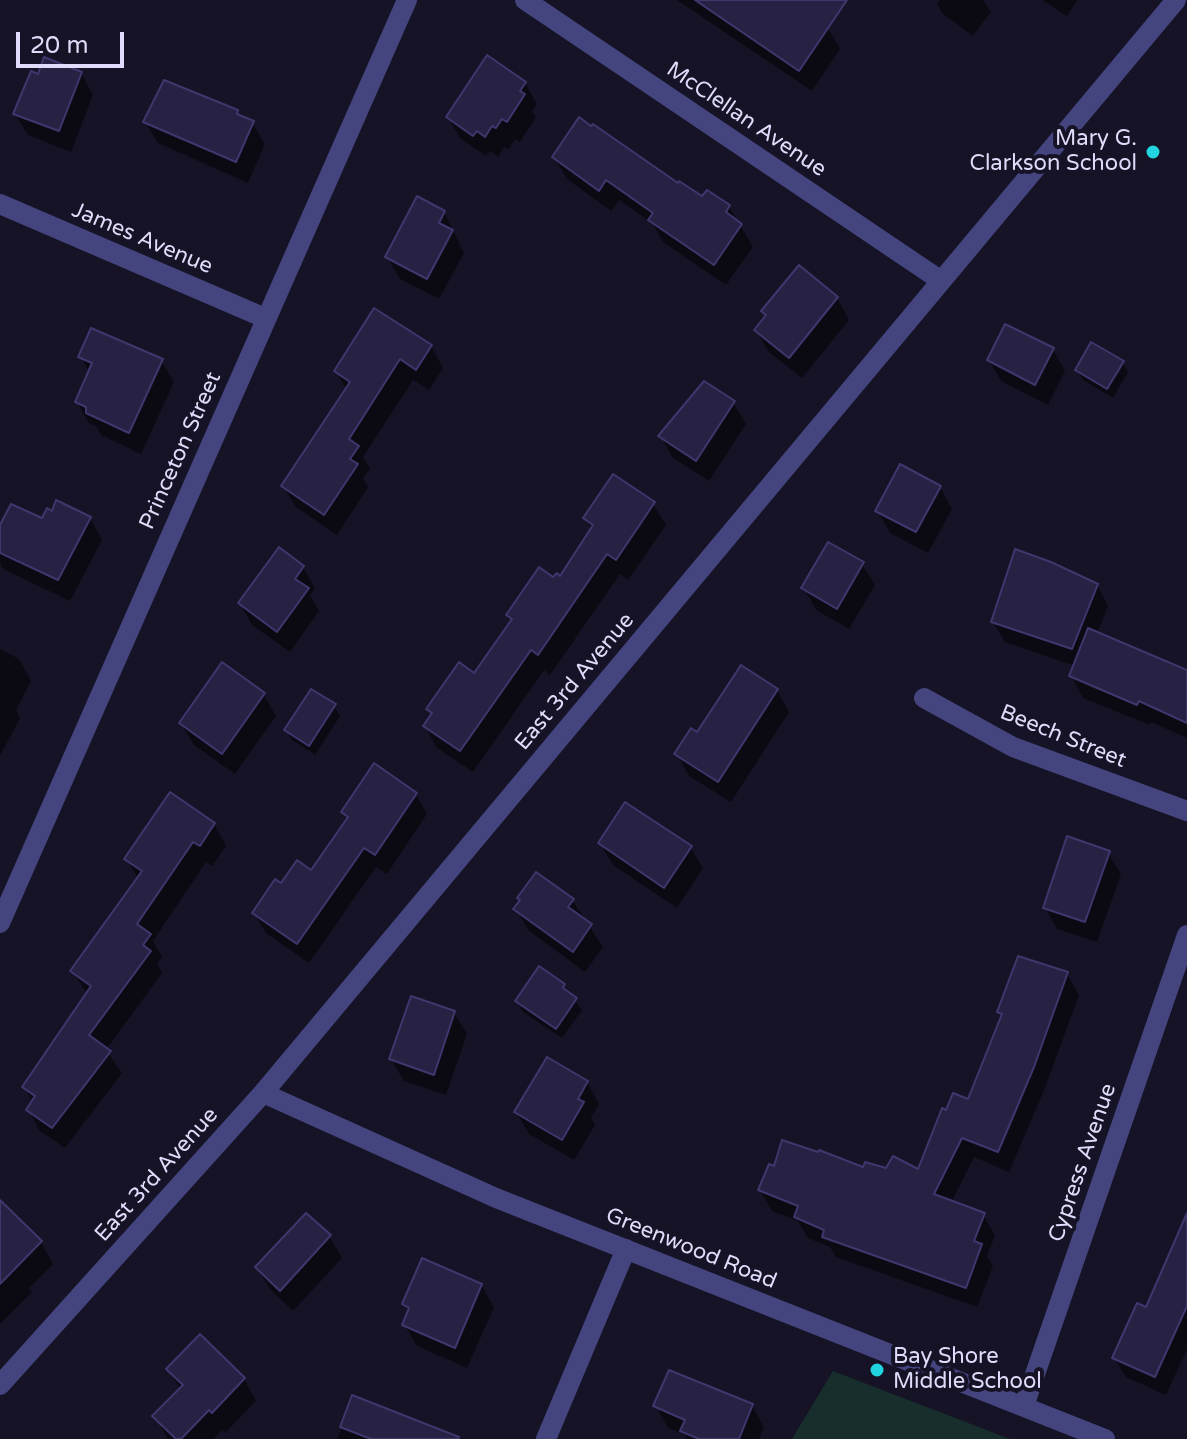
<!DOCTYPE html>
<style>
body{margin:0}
#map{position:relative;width:1187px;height:1439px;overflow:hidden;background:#151325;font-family:"Varela Round",sans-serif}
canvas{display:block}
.scale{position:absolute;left:16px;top:32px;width:108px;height:36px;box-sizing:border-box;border:4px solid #dedcfa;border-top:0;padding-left:10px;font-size:24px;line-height:28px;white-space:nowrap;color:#dedcfa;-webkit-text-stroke:6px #151325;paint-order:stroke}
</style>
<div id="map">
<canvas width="1187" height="1439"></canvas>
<div class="scale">20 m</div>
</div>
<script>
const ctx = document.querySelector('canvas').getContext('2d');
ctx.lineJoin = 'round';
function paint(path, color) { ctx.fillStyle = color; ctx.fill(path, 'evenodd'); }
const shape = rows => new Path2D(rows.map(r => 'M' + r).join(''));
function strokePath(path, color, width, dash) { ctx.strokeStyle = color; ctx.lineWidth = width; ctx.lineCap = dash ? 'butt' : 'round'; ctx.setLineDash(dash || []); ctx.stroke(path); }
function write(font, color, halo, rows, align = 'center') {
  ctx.font = font + ' "Varela Round",sans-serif'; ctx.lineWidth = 8; ctx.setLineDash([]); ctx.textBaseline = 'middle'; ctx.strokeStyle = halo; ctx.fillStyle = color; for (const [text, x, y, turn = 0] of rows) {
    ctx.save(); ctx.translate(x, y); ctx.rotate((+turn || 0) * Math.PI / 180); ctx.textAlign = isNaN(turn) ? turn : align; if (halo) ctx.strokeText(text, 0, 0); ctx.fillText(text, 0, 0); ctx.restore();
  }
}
paint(shape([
 [833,1371,1010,1439,792,1439]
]), '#172e2d');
paint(shape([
 [677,0,782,0,828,28,840,49,812,91],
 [940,0,983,0,991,12,973,36,943,14,937,4],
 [1042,0,1077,0,1067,16],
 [81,73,93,95,71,152,28,135,15,114,39,76],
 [525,83,537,104,532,112,536,117,520,142,515,139,509,149,504,147,498,157,490,151,486,156,460,138,448,117],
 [237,112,239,116,252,123,265,144,248,183,158,143,145,122],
 [554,157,678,186,703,199,729,207,753,247,726,285,663,242,652,223,619,200,611,211,567,179],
 [444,212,464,253,439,299,400,279,387,257],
 [799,268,837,298,849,320,802,378,769,352,756,330,766,317,763,312],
 [431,346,443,368,429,390,413,380,363,457,370,469,363,478,368,487,337,535,296,507,283,486,347,390,336,371],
 [1053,350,1065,371,1048,405,1001,381,989,360],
 [81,357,161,361,174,382,141,454,101,435,96,426,89,423,77,402,90,373],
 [1122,362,1128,372,1113,398,1083,380,1077,370],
 [733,402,746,424,709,481,673,458,661,437],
 [940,487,952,509,928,553,890,533,878,511],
 [653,504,666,525,628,580,620,574,550,675,544,670,473,772,437,748,425,726,432,716,429,709,474,675,512,622,508,615,554,580,561,578,592,530,585,518],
 [90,518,102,540,70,601,3,569,0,563,0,529,43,520],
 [862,564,875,585,849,629,816,610,804,588],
 [303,567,315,588,310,595,319,611,290,652,252,625,240,603],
 [1097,585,1108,606,1097,634,1187,671,1187,738,1151,722,1150,725,1083,698,1071,676,1075,666,1005,642,993,622],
 [0,649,19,659,31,681,16,710,20,718,0,756],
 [777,690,789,712,731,802,689,776,677,754,698,735],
 [263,694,276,716,235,774,194,745,181,724],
 [334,706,340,716,315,755,292,740,286,730],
 [416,794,427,814,387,874,376,867,309,963,266,933,254,913,282,886,311,873,348,820,343,812],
 [214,824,226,846,212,866,206,862,153,941,162,957,157,964,162,973,106,1050,122,1073,65,1148,40,1131,28,1110,33,1102,24,1087,88,995,72,971,138,879,127,859],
 [600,843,690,847,703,868,677,908,613,865],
 [1108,853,1121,874,1097,942,1057,929,1045,907],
 [572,900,603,947,585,972,528,930,516,909],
 [1067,974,1079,995,1045,1088,1009,1172,974,1157,951,1203,983,1215,995,1235,987,1256,993,1266,977,1307,836,1257,830,1247,808,1238,798,1221,772,1211,760,1190,864,1170,919,1171,969,1101,1003,1018,999,1012],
 [564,986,582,1010,562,1038,523,1012,517,1001],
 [454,1013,467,1034,446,1095,404,1081,391,1059],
 [587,1082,599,1104,591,1118,595,1125,574,1160,529,1134,516,1112],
 [0,1224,41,1242,53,1264,29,1288,32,1292,0,1324],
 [329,1236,342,1258,293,1311,270,1289,257,1268],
 [1187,1256,1187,1349,1166,1395,1126,1377,1114,1358],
 [481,1285,494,1307,467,1368,417,1346,405,1325,409,1313,404,1304],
 [168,1370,244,1379,256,1401,225,1433,222,1430,214,1439,168,1439,155,1417,181,1390],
 [353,1398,428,1439,337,1439],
 [656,1406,752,1406,764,1427,759,1439,687,1439,685,1435,668,1428]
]), '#0007');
const building = shape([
 [695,0,847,0,799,71,695,0],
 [487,55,526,82,520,91,525,94,507,122,502,119,496,128,492,126,485,137,477,131,473,136,446,117,487,55],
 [44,57,82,72,59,131,13,114,31,71,38,74,44,57],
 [164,80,238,110,237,114,254,121,236,162,143,122,164,80],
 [579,117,591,126,593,124,678,183,679,181,702,196,707,190,730,205,726,212,742,224,714,265,648,220,653,213,606,180,599,191,552,157,579,117],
 [417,196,445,211,439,223,453,230,427,279,385,257,417,196],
 [799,265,838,297,789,358,754,330,766,315,761,311,799,265],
 [374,308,432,345,416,370,400,359,349,439,359,446,350,459,358,464,324,515,281,486,350,382,334,371,374,308],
 [1005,324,1054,348,1035,385,987,360,1005,324],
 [91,328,163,359,129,433,86,413,86,407,75,402,92,363,78,357,91,328],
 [1091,342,1124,361,1107,389,1075,370,1091,342],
 [704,381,735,401,696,461,658,436,704,381],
 [900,464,941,486,916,532,875,511,900,464],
 [613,474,655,502,616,560,607,554,538,655,531,650,460,751,423,726,432,713,426,709,459,662,474,673,512,619,506,615,539,567,553,577,557,573,560,576,593,525,583,518,613,474],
 [56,500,91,517,58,580,0,553,0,525,11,504,42,518,47,508,52,511,56,500],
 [828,542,864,562,837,609,801,588,828,542],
 [279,547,304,566,295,579,309,588,277,632,238,603,279,547],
 [1015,549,1051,562,1098,584,1072,649,991,622,1015,549],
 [1088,628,1187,670,1187,723,1139,701,1137,705,1069,676,1088,628],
 [222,662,265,693,222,754,179,723,222,662],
 [741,665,778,689,718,782,674,754,691,728,697,732,741,665],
 [311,689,336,704,309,746,284,730,311,689],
 [374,763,417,793,375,855,364,848,297,944,252,913,275,879,281,883,297,860,311,870,348,817,341,812,374,763],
 [170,792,215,823,200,846,193,842,137,924,151,934,143,945,151,951,89,1035,111,1051,52,1128,26,1110,35,1096,22,1087,91,986,70,971,142,871,124,859,170,792],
 [625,802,692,846,664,888,598,843,625,802],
 [1067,836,1110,851,1085,922,1043,908,1067,836],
 [536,872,574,899,568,907,592,924,573,952,513,909,520,900,517,898,536,872],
 [1018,956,1068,972,1034,1067,998,1152,962,1138,934,1194,985,1213,974,1241,982,1244,966,1288,822,1237,824,1230,794,1217,798,1206,758,1190,769,1164,774,1166,782,1140,818,1152,819,1150,863,1167,865,1162,886,1168,893,1156,918,1169,942,1108,946,1110,953,1093,968,1099,1002,1014,997,1012,1018,956],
 [539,966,565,984,563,988,577,998,556,1029,515,1001,539,966],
 [411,996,455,1011,434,1075,389,1059,411,996],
 [547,1057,588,1081,578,1099,584,1102,562,1140,514,1112,547,1057],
 [0,1200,42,1241,0,1284,0,1200],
 [306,1213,331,1235,280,1291,255,1267,306,1213],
 [1187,1213,1187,1306,1155,1377,1112,1358,1137,1303,1146,1307,1187,1213],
 [422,1258,482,1284,455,1348,402,1325,409,1308,402,1304,422,1258],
 [200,1334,245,1378,212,1413,209,1410,181,1439,176,1439,152,1416,183,1385,166,1369,200,1334],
 [669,1370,753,1404,739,1439,699,1439,680,1431,685,1420,653,1406,669,1370],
 [352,1395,459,1437,458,1439,371,1439,340,1427,352,1395]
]);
paint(building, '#272144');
strokePath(building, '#3f376d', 2);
strokePath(shape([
 [525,0,940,280],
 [0,204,265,318],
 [924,698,1013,747,1187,811],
 [0,923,407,0],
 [263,1093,496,1198,1105,1439],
 [0,1385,263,1093,1176,0],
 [1024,1406,1187,935],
 [546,1439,626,1249]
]), '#44447e', 20);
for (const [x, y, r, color] of [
 [1153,152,8,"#22d4e0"],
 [877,1370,8,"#22d4e0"]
]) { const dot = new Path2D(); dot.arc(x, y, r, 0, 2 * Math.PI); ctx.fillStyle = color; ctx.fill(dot); strokePath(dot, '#151325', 3); }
write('22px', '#dedcfa', '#151325', [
 ["McClellan Avenue",746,120,34],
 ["James Avenue",142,239,23],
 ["Princeton Street",181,451,-66],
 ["East 3rd Avenue",575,682,-50],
 ["Beech Street",1063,737,22],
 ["Cypress Avenue",1083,1163,-71],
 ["East 3rd Avenue",157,1175,-48],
 ["Greenwood Road",691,1249,22]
]);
write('22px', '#dedcfa', '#151325', [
 ["Mary G.",1137,139],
 ["Clarkson School",1137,164],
 ["Bay Shore",893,1357,"left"],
 ["Middle School",893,1382,"left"]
], 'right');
</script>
